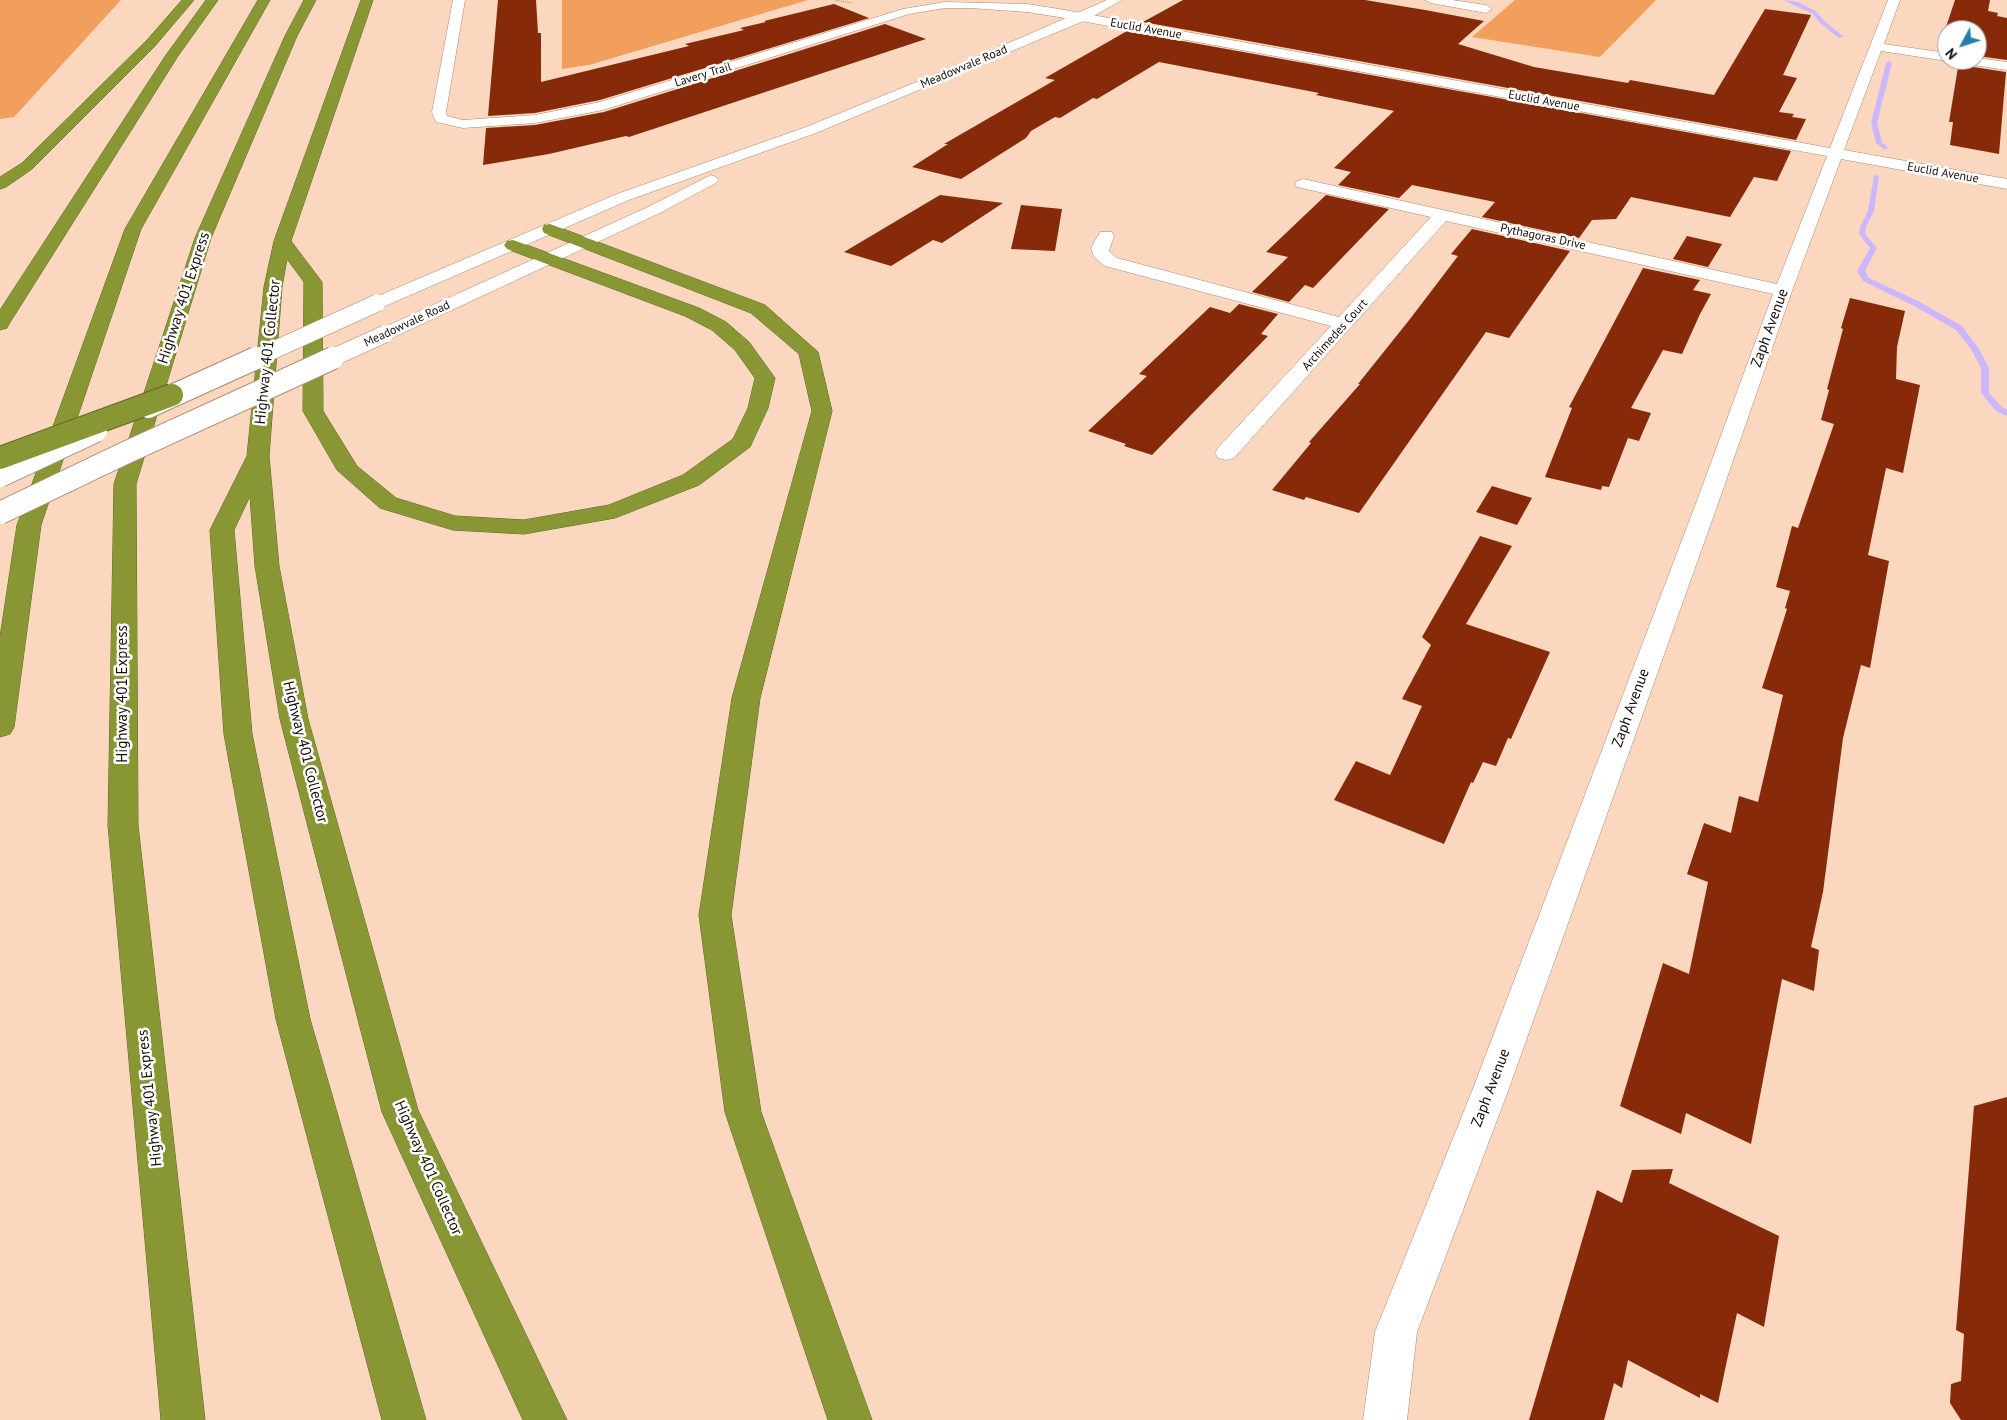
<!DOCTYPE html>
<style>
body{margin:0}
#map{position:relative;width:2007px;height:1420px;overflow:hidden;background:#fad7be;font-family:"PT Sans",sans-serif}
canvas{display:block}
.north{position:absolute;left:1937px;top:20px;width:50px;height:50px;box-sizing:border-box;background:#fff;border:1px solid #a29e9b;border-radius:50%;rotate:230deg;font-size:14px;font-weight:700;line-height:20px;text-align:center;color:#170c04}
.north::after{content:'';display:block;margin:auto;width:18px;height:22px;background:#257dab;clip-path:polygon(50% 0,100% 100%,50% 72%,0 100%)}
</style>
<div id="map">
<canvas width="2007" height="1420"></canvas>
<div class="north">N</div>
</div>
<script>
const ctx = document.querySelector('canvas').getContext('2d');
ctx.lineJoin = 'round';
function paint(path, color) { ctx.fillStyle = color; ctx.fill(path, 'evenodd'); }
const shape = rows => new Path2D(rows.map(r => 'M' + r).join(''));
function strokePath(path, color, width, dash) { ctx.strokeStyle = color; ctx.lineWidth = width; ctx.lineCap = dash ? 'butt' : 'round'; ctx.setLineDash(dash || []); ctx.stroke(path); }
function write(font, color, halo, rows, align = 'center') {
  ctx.font = font + ' "PT Sans",sans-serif'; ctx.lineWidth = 5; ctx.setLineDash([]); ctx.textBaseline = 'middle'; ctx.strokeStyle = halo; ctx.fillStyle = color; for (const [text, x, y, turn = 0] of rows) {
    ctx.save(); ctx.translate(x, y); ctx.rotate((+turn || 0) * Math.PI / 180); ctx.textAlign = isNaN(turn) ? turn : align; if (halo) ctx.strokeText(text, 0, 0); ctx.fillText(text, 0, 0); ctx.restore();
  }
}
paint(shape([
 [0,0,121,0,14,117,0,119],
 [562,0,808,0,589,65,562,69],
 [1515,0,1656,0,1600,57,1472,37]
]), '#f29e5d');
paint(shape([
 [1783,0,1798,2,1817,12,1824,21,1844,37,1839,38,1820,23,1813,14,1783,0],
 [1889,61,1892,63,1877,123,1882,142,1888,148,1885,150,1876,143,1871,123,1886,63,1889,61],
 [1874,175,1879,176,1874,211,1866,227,1865,234,1877,248,1865,271,1869,278,1920,302,1962,326,1979,349,1989,368,1989,393,2002,407,2007,410,2007,416,1996,411,1981,393,1981,368,1971,349,1956,330,1914,306,1863,281,1857,271,1870,248,1859,234,1860,227,1868,211,1874,175]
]), '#ccb7fe');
paint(shape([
 [498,0,536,0,538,33,541,33,541,82,689,46,685,44,744,30,740,28,766,22,764,21,834,4,869,18,600,100,535,113,488,116],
 [1183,0,1365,0,1425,10,1484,21,1458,44,1534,67,1628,83,1630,80,1714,95,1765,9,1811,15,1783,75,1797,78,1779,112,1794,114,1792,117,1806,119,1796,140,1143,22],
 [1955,0,1990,0,1988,11,1998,13,1997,16,2007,18,2007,60,1977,56,1977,30,1947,30,1947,36,1943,36],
 [885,24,926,39,629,137,626,136,549,154,483,165,486,128,535,125,604,112],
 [1127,31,1791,151,1777,181,1754,177,1730,217,1631,197,1616,219,1592,220,1579,238,1482,217,1495,202,1412,185,1399,198,1338,185,1351,172,1334,168,1394,111,1316,95,1319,93,1159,62,1097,99,1093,98,1060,118,1055,117,1031,131,1026,138,961,179,912,167,948,144,944,144,1055,80,1045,78],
 [1959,61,1967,66,2006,72,1999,154,1950,145,1953,122,1949,122],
 [940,195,1003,203,942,243,933,240,891,266,844,252],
 [1326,195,1389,209,1313,288,1305,285,1289,302,1252,292,1288,257,1266,252],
 [1021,205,1062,209,1055,251,1011,249],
 [1472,229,1570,251,1509,338,1486,332,1359,513,1306,497,1304,500,1272,490,1311,443,1309,442,1360,384,1358,384,1410,319,1458,256,1451,254],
 [1687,236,1722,244,1708,267,1673,259],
 [1643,268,1700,280,1693,290,1711,294,1700,314,1682,354,1663,350,1631,408,1651,413,1639,441,1628,438,1609,487,1602,486,1601,490,1545,477,1572,408,1569,407],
 [1850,298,1905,311,1897,347,1896,379,1920,385,1903,473,1886,468,1868,555,1889,561,1870,668,1861,665,1843,738,1823,892,1811,947,1819,950,1814,991,1782,979,1751,1144,1686,1113,1681,1134,1620,1106,1663,963,1689,974,1708,882,1687,874,1704,823,1731,833,1739,796,1758,802,1783,695,1762,688,1787,609,1785,608,1790,591,1776,587,1792,526,1798,528,1834,424,1821,420,1829,390,1827,389,1843,329,1841,328],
 [1239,304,1278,314,1261,334,1268,336,1152,455,1124,446,1126,444,1088,431,1147,376,1139,374,1210,307,1230,313],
 [1492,486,1532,498,1517,525,1476,512],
 [1480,536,1512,546,1466,624,1550,652,1511,739,1508,738,1496,766,1483,762,1473,783,1471,782,1444,844,1334,800,1356,761,1390,775,1422,706,1402,699,1431,645,1422,637],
 [2007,1097,2007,1420,1961,1420,1950,1403,1951,1384,1961,1381,1964,1334,1956,1330,1974,1106],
 [1673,1169,1669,1183,1779,1236,1764,1327,1737,1313,1718,1403,1700,1394,1700,1398,1628,1360,1622,1388,1614,1383,1604,1420,1529,1420,1597,1190,1622,1203,1632,1170]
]), '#872a09');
const minor = shape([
 [453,0,465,0,446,112,447,116,463,120,535,115,600,102,903,9,945,2,1027,4,1059,9,1830,148,1888,0,1900,0,1884,44,1947,53,1947,60,1950,60,1947,61,1881,51,1844,150,2007,179,2007,189,1841,159,1792,291,1720,498,1508,1091,1417,1332,1407,1420,1363,1420,1375,1332,1472,1091,1698,498,1773,294,1446,221,1234,458,1226,460,1218,458,1215,453,1218,448,1331,326,1105,266,1094,257,1091,248,1100,232,1112,232,1114,236,1109,251,1117,258,1339,317,1431,217,1297,187,1295,184,1297,181,1303,179,1777,284,1827,156,1059,17,1027,12,970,8,945,8,909,14,603,110,535,123,463,128,436,122,432,112,453,0],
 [1425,0,1452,0,1486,5,1492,9,1486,13,1431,3,1425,0],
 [1977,58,2007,62,2007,70,1967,64,1961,60,1977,60,1977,58]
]);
const secondary = shape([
 [1107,0,1122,0,1086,20,816,133,629,200,383,307,377,308,371,307,368,303,371,299,617,194,806,127,963,63,1107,0],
 [711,175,716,177,719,180,716,183,660,213,392,338,385,340,378,338,375,334,378,330,648,207,711,175]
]);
const motorway = shape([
 [182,0,194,0,155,46,32,169,6,187,0,189,0,177,22,163,147,40,182,0],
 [206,0,218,0,178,56,9,324,7,328,0,330,0,310,166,55,206,0],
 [258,0,270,0,141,229,41,525,14,727,10,734,0,737,0,637,17,525,125,229,258,0],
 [304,0,316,0,297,36,211,238,136,484,138,825,205,1420,161,1420,108,825,114,484,195,238,285,36,304,0],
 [361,0,373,0,291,241,322,282,323,411,357,466,396,498,455,516,524,520,609,505,683,475,733,439,748,408,755,378,735,350,712,330,685,316,507,249,504,245,507,241,513,240,699,308,726,322,749,342,775,378,768,408,750,447,699,485,615,518,524,534,453,530,380,508,337,470,303,411,304,282,287,259,282,287,269,456,279,566,308,719,418,1110,567,1420,523,1420,382,1112,280,719,255,566,250,496,234,530,252,734,310,1019,426,1420,382,1420,276,1019,224,734,210,530,247,456,264,287,274,241,361,0],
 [550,224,765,305,818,352,832,411,760,698,731,915,761,1112,872,1420,828,1420,725,1112,699,915,732,698,812,411,799,354,751,313,544,233,542,229,544,225,550,224]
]);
strokePath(minor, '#ab8a73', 1);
strokePath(secondary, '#ab8a73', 1);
strokePath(motorway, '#606623', 1);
strokePath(shape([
 [835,0,852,3]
]), '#a48a78', 1, [1, 1]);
paint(minor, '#fff');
paint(secondary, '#fff');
paint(motorway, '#889734');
const secondaryBridgeFar1 = shape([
 [254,359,377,303],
 [330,359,385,334]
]);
const secondaryBridge = shape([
 [148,407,256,358],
 [0,476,96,431],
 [0,513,123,454,333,358]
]);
const motorwayBridge = shape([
 [0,458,172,395]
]);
strokePath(secondaryBridgeFar1, '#ab8a73', 18, []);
strokePath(secondaryBridge, '#ab8a73', 24, []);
strokePath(motorwayBridge, '#606623', 24, []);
strokePath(secondaryBridgeFar1, '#fff', 17);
strokePath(secondaryBridge, '#fff', 22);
strokePath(motorwayBridge, '#889734', 22);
write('12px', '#170c04', '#fff', [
 ["Euclid Avenue",1146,29,10],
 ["Meadowvale Road",964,67,-23],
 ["Lavery Trail",703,75,-17],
 ["Euclid Avenue",1544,101,10],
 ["Euclid Avenue",1943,173,10],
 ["Pythagoras Drive",1543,237,12],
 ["Meadowvale Road",407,324,-25],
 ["Archimedes Court",1335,335,-48]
]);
write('15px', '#170c04', '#fff', [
 ["Highway 401 Express",184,298,-72],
 ["Zaph Avenue",1770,328,-70],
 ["Highway 401 Collector",268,352,-84],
 ["Highway 401 Express",123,694,-90],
 ["Zaph Avenue",1631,708,-70],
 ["Highway 401 Collector",305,752,76],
 ["Zaph Avenue",1491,1088,-69],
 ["Highway 401 Express",150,1098,-96],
 ["Highway 401 Collector",428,1168,66]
]);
</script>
